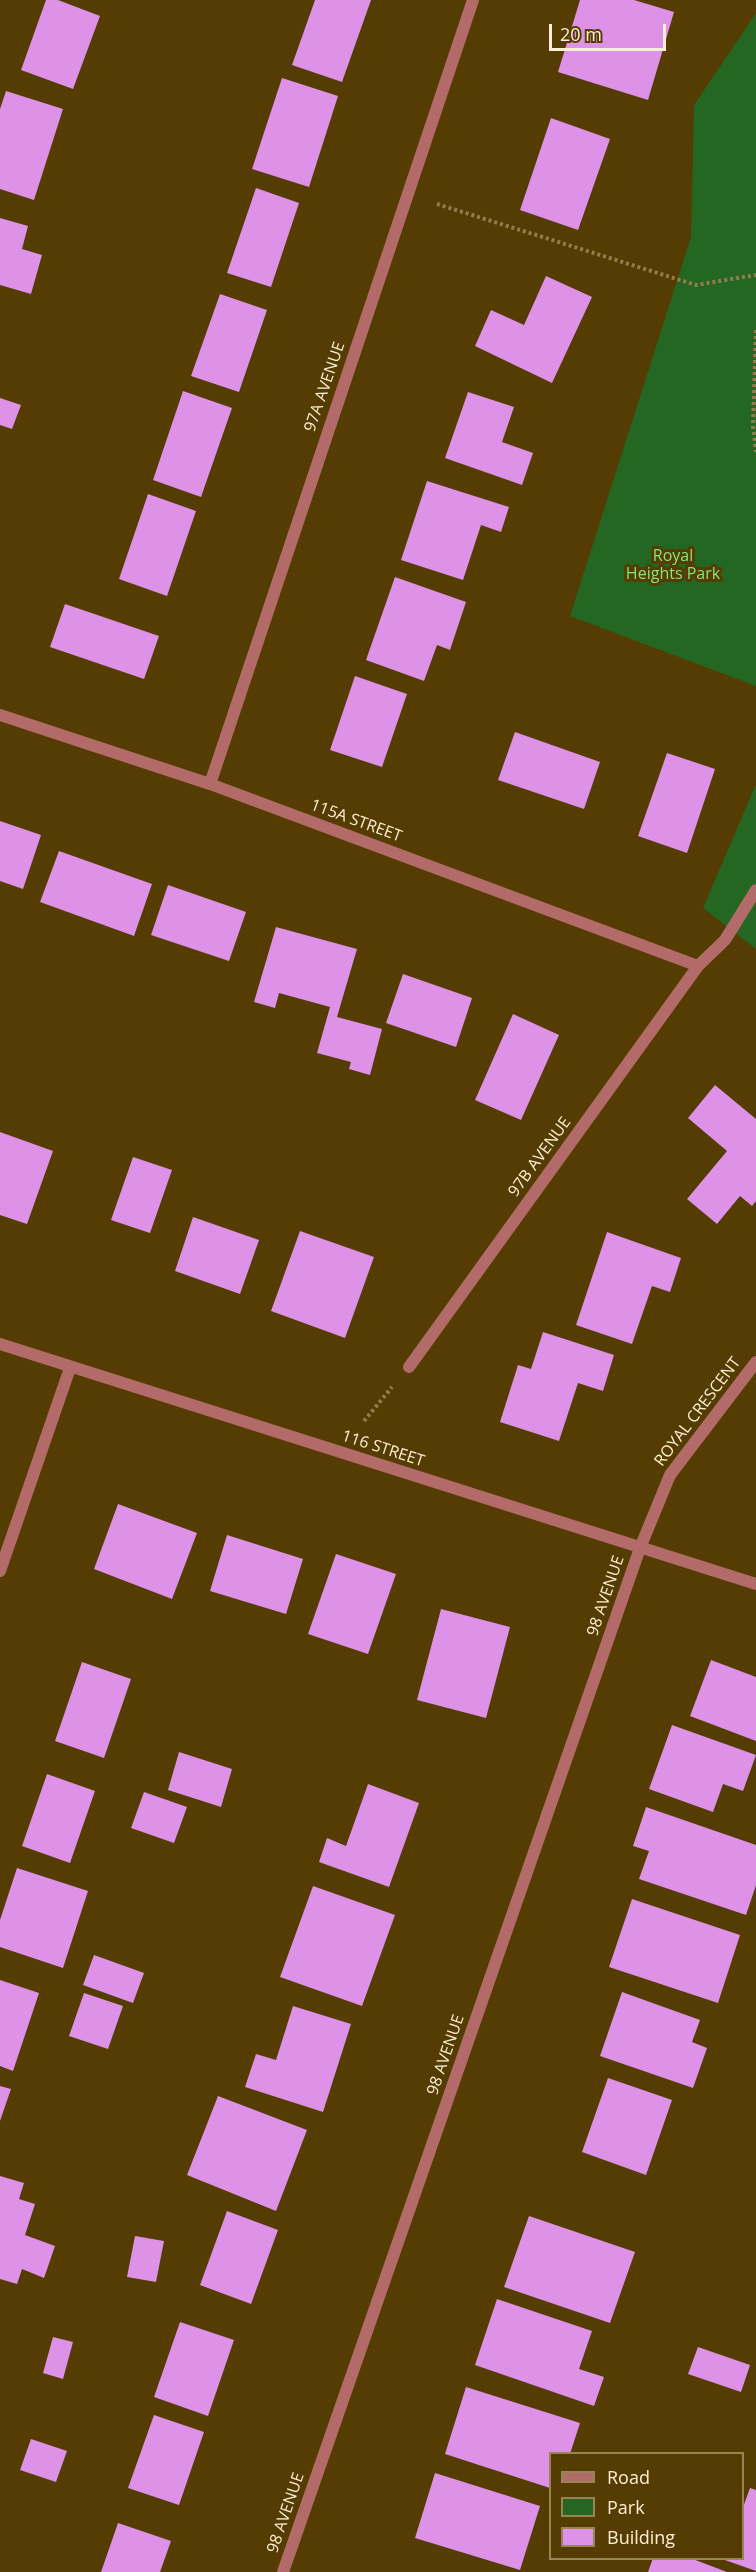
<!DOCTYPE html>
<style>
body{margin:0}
#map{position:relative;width:756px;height:2572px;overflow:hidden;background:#543c02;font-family:"Open Sans",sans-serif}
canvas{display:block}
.legend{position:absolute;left:549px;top:2452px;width:195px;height:108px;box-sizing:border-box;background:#543c02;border:2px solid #988456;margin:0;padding:8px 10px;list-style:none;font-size:18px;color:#fdefd5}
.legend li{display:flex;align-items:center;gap:12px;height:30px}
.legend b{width:30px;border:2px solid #988456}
.scale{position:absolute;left:549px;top:24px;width:117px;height:27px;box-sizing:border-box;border:3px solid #fdefd5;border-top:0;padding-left:8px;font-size:18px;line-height:21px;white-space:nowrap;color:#fdefd5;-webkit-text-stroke:4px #543c02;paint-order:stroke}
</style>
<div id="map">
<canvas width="756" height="2572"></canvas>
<ul class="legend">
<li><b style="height:8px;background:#b26b68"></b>Road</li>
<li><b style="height:16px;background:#236722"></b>Park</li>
<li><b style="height:16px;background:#de92e7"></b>Building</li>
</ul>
<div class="scale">20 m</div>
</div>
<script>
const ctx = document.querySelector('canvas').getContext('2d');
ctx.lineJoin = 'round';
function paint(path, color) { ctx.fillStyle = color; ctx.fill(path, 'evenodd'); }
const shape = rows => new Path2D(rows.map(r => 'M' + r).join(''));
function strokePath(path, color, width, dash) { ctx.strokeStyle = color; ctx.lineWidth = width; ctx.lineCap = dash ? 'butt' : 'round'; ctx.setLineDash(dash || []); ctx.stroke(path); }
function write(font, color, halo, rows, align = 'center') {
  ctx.font = font + ' "Open Sans",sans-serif'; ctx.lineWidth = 6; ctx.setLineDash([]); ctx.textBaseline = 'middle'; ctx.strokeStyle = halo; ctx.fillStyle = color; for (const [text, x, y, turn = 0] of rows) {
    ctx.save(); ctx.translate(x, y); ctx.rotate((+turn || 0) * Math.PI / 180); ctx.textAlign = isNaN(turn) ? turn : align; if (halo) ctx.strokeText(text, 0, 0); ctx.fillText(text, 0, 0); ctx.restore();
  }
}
paint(shape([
 [756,13,756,686,570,616,691,237,694,105],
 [756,784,756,949,703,908]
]), '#236722');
paint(shape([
 [46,0,58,0,100,16,73,89,21,70],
 [315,0,371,0,342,82,292,65],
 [580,0,634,0,674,12,648,100,558,72],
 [282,78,338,96,309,187,252,169],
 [6,91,63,109,34,200,0,189,0,109],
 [551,118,610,139,578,230,520,210],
 [256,188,299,203,271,287,227,273],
 [0,218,28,226,22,249,42,255,31,294,0,285],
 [546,276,592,297,552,383,475,346,491,310,524,325],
 [220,294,267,310,239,392,191,376],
 [183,391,232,408,201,497,153,480],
 [468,392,514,407,502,442,533,453,522,485,445,458],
 [0,398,21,405,12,429,0,425],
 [427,481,509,507,501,532,481,525,463,580,401,560],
 [148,494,196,511,167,596,119,579],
 [395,577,466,602,450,650,437,645,424,681,366,660],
 [65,604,159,636,144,679,50,647],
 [355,676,407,694,382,767,330,750],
 [515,732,600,762,584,809,498,780],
 [667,753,715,769,687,853,638,836],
 [0,821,41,835,23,889,0,881],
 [59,851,152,884,134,936,40,902],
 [168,885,246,912,229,961,151,935],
 [276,927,357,949,337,1017,382,1029,370,1075,349,1069,351,1062,317,1053,330,1007,279,993,275,1008,254,1002],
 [403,974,472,998,456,1047,386,1023],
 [513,1014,559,1035,521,1120,475,1100],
 [715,1085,756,1119,756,1201,752,1206,740,1196,717,1224,687,1199,727,1151,688,1118],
 [0,1132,53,1151,27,1224,0,1215],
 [133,1157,172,1170,150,1233,111,1220],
 [193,1217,259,1240,240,1294,175,1271],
 [300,1231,374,1257,345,1338,271,1311],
 [607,1232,681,1258,670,1292,652,1286,632,1344,576,1325],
 [543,1332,614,1355,603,1391,578,1383,559,1441,500,1422,518,1365,531,1369],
 [118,1504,197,1533,172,1599,94,1569],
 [227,1535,303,1559,286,1614,210,1591],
 [336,1554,396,1574,368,1654,308,1634],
 [441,1609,510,1627,486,1718,417,1700],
 [711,1660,756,1677,756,1741,690,1716],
 [82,1662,131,1679,104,1758,55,1741],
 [672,1725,756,1755,743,1791,723,1784,713,1812,649,1789],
 [179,1752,232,1769,221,1807,168,1790],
 [47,1774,95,1791,70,1863,22,1846],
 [368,1784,419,1803,389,1887,319,1862,327,1838,346,1846],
 [144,1792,187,1807,174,1843,131,1828],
 [646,1807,756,1845,756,1885,746,1915,639,1879,649,1851,633,1846],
 [17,1868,88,1891,63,1968,0,1947,0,1920],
 [313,1886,395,1915,362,2006,280,1977],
 [632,1899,740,1935,718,2003,609,1967],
 [94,1955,144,1973,133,2003,83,1985],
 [0,1980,39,1993,13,2071,0,2066],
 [622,1992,700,2020,692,2042,707,2048,693,2088,600,2056],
 [84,1993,123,2006,108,2049,69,2036],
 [293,2006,351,2024,323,2112,245,2087,256,2054,276,2060],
 [608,2078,672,2100,646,2175,582,2152],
 [0,2086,11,2089,0,2121],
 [218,2096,307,2130,276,2211,187,2175],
 [0,2176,24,2183,19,2199,35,2204,25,2235,55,2246,44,2278,22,2269,17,2284,0,2279],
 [227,2211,278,2230,251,2304,200,2285],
 [529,2216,635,2252,610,2323,504,2287],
 [135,2236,164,2241,156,2282,127,2277],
 [497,2299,592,2331,579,2369,604,2377,594,2406,475,2365],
 [180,2322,234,2340,208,2416,154,2397],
 [53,2337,73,2342,63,2379,43,2373],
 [698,2347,750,2365,741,2392,688,2374],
 [466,2387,580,2423,570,2454,550,2454,550,2488,445,2454],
 [154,2415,204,2432,179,2505,128,2488],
 [31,2439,67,2451,56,2482,20,2470],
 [435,2473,540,2506,520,2570,415,2538],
 [750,2488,756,2490,756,2571,722,2559,742,2558,742,2510],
 [118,2523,171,2541,160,2572,101,2572],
 [653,2558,690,2558,727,2572,648,2572]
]), '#de92e7');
strokePath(shape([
 [437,204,696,285,756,275],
 [756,330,753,426,756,452],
 [364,1421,392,1387]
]), '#917d4e', 4, [3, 3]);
strokePath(shape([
 [698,966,725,940,756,890]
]), '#b26b68', 12);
strokePath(shape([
 [0,715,210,784,698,966,409,1367],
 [210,784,473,0],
 [0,1571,70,1368],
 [283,2572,640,1548,670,1475,756,1362]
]), '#b26b68', 12);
strokePath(shape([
 [0,1344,756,1584]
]), '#b26b68', 12);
write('16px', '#fdefd5', '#543c02', [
 ["97A AVENUE",325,387,-71],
 ["115A STREET",356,821,20],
 ["97B AVENUE",540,1157,-54],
 ["ROYAL CRESCENT",698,1412,-53],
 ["116 STREET",383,1449,18],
 ["98 AVENUE",606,1596,-71],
 ["98 AVENUE",446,2055,-71],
 ["98 AVENUE",286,2513,-71]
]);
write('16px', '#81e77c', '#543c02', [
 ["Royal",673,556],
 ["Heights Park",673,574]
]);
</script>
